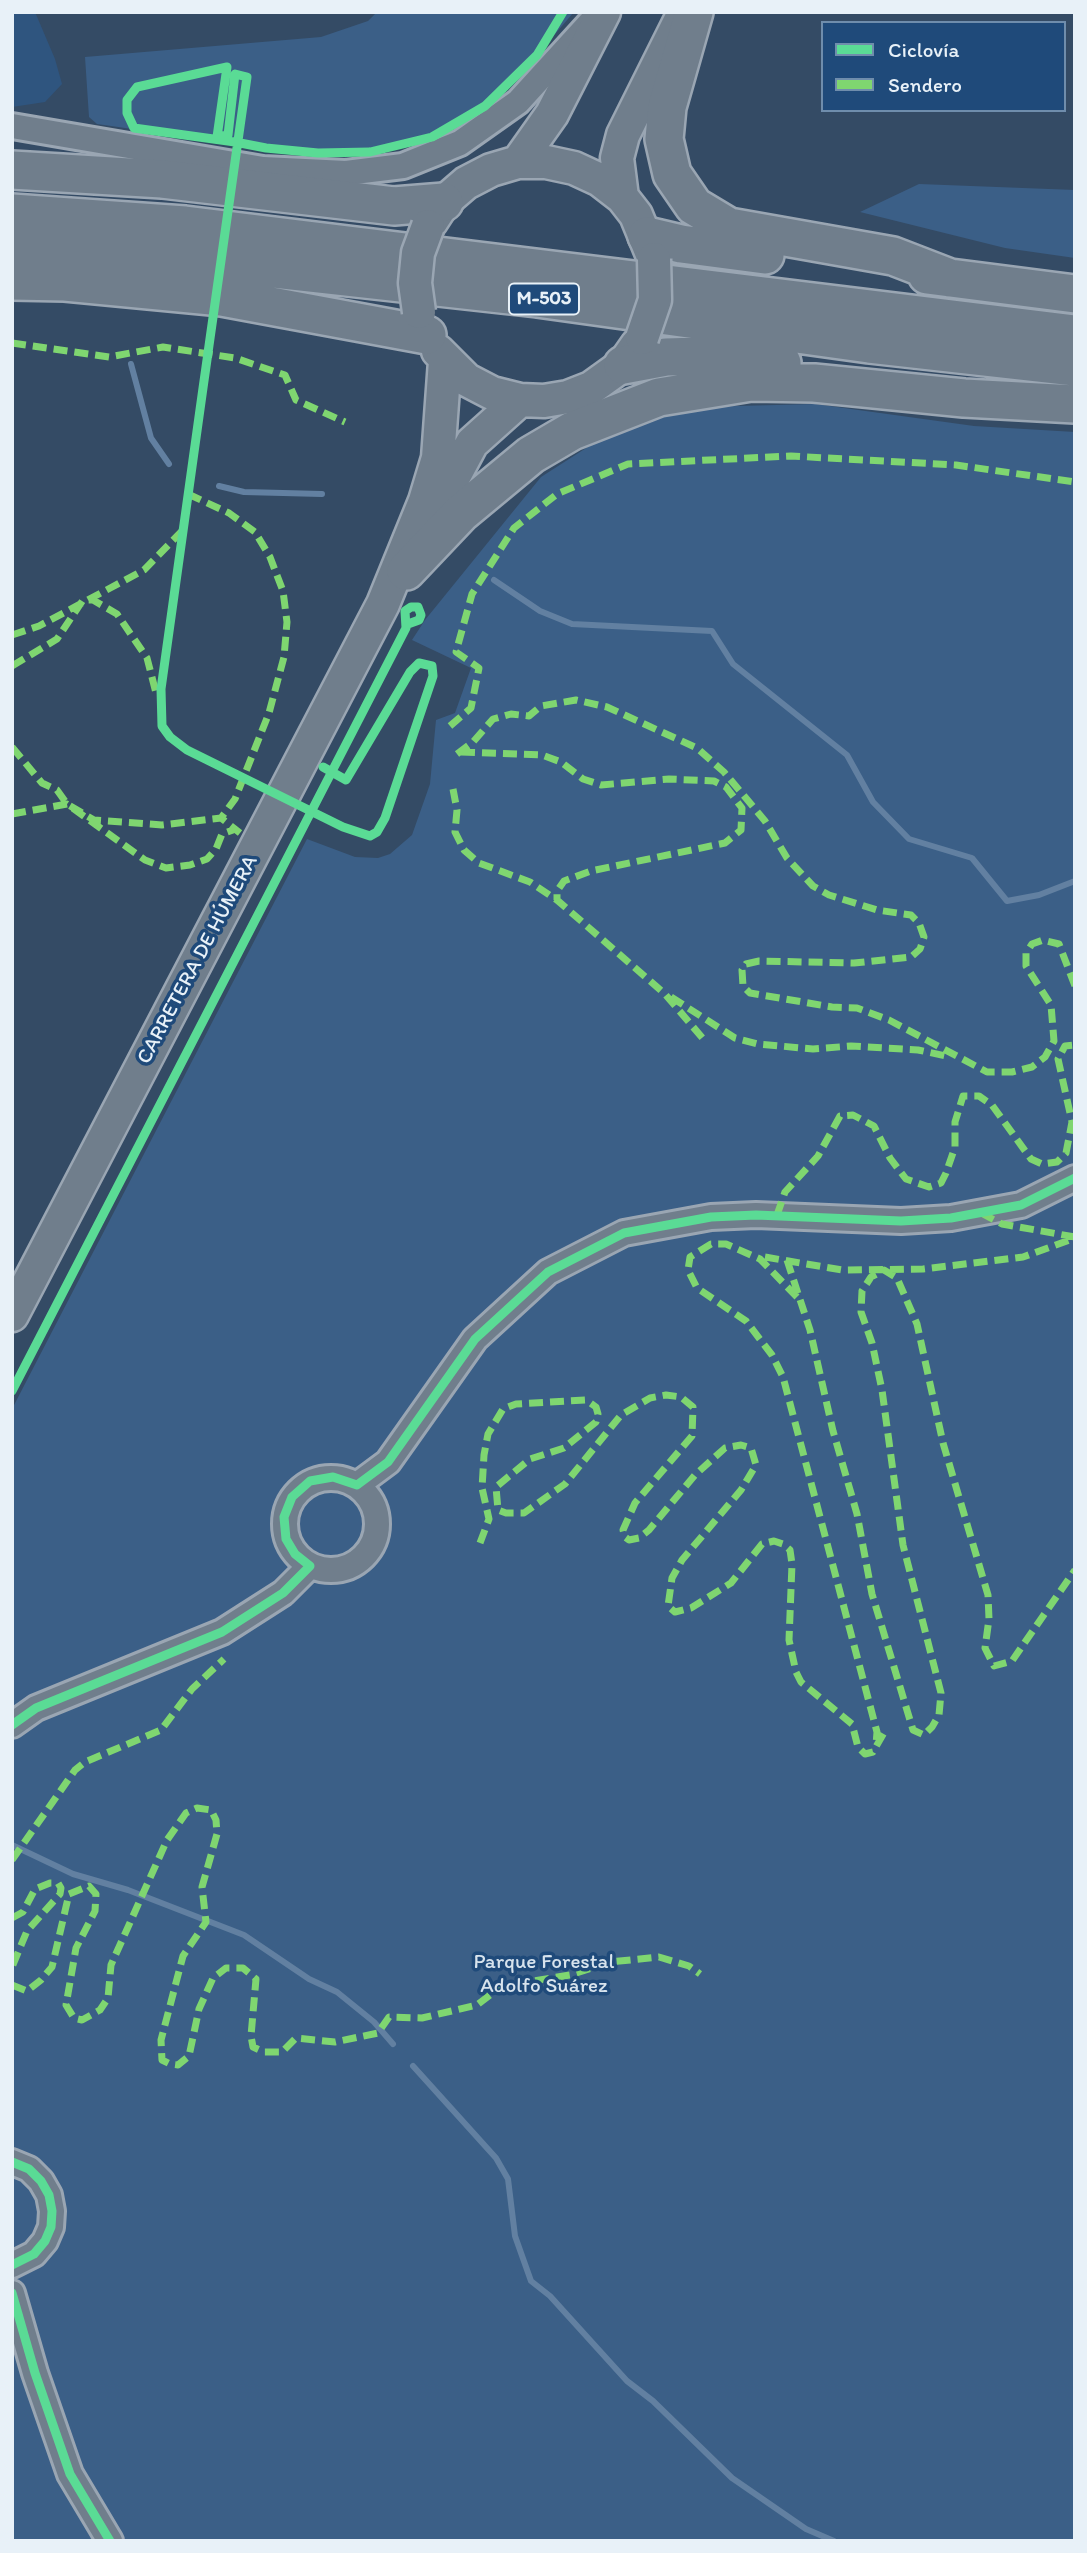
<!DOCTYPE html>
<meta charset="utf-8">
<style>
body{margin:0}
#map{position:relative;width:1087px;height:2553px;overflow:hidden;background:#344b65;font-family:Itim,sans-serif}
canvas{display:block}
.frame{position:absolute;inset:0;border:14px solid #e8f1f8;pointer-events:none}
.legend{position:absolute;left:821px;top:21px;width:245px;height:91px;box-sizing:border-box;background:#1f4a7a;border:2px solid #6f8dac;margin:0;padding:9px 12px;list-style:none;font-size:21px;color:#e8f1f8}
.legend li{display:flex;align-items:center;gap:14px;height:35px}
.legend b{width:35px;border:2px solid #6f8dac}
</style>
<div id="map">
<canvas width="1087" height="2553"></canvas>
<div class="frame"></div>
<ul class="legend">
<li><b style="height:9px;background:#5adb95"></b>Ciclovía</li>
<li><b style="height:9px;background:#7fd670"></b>Sendero</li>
</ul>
</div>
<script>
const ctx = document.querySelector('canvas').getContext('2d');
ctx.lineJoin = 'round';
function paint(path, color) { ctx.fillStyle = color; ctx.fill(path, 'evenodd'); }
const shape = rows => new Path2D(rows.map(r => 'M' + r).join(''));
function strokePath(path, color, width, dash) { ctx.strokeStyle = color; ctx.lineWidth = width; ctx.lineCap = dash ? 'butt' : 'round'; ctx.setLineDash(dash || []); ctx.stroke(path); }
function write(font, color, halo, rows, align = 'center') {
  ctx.font = font + ' Itim,sans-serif'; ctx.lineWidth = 7; ctx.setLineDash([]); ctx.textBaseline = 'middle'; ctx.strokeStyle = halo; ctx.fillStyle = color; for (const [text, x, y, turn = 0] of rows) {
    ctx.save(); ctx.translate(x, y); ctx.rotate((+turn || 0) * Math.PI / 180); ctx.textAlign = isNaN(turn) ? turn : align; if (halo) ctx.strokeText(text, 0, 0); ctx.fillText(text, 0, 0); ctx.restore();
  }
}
paint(shape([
 [12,12,35,12,55,59,62,84,45,102,12,107]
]), '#2f557f');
paint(shape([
 [377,12,574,12,537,55,485,106,432,137,370,152,318,153,266,148,97,124,89,117,85,57,321,37,368,21],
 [919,184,1075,190,1075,258,1005,248,860,212],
 [815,404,974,426,1075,432,1075,2541,12,2541,12,1409,307,839,355,857,378,858,390,854,412,835,430,784,436,720,455,713,471,668,412,640,425,620,541,477,608,434,698,407]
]), '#3b5f87');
strokePath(shape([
 [131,364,151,438,169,464],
 [219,486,244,492,322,494],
 [494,580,540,611,572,624,712,631,733,664,847,755,873,802,909,839,972,858,1007,901,1039,895,1075,881],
 [12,1845,73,1874,128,1890,244,1935,309,1979,337,1992,374,2022,393,2044],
 [413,2066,496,2158,508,2179,515,2236,531,2281,550,2296,627,2381,653,2401,732,2478,806,2529,834,2541]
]), '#6280a1', 6);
const minor = shape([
 [12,126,263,169,346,173,403,166,460,143,518,102,590,23],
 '285 1524a46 46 0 1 1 92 0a46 46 0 1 1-92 0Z',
 [357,1485,388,1462,475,1339,548,1272,624,1233,711,1217,756,1215,901,1221,951,1218,1021,1205,1075,1178],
 [12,1725,36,1708,222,1632,283,1593,310,1566],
 [12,2162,29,2169,41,2181,49,2195,52,2211,51,2227,45,2241,34,2254,12,2265],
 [12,2293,35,2373,70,2474,110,2541]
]);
const major = shape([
 [518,162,552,114,604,12],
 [622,197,617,158,623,135,680,21],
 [431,222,444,202,466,183,491,170,518,162,546,162,574,168,600,180,622,197,636,215,654,259],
 [438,351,467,380,492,393,520,400,544,401,568,397,591,388,623,365,637,345],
 [442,499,472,443,520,400],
 [12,1315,383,604,425,501,438,458,445,361]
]);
const highway = shape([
 [694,12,667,107,664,139,672,174,694,206,729,227,893,256,950,278],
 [12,170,162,179,394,206,444,202],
 [12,213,185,225,1075,334],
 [647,236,681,244,765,255],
 [12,245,184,259,537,298,869,344,1075,367],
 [927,275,1075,294],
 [12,281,65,282,222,297,427,335],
 [623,365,666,357,699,356,782,363],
 [406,571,461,513,531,455,572,431,659,397,751,382,814,383,964,398,1075,404]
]);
strokePath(minor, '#9aa6b3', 30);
strokePath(major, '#9aa6b3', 37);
strokePath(highway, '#9aa6b3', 42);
strokePath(minor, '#707e8c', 24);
strokePath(major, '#707e8c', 32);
strokePath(highway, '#707e8c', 37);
const majorBridge = shape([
 [419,312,415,283,418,253,428,226],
 [642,338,655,300,654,259]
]);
strokePath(majorBridge, '#9aa6b3', 37, []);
strokePath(majorBridge, '#707e8c', 32);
strokePath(shape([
 [12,343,109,357,163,347,235,358,285,375,296,400,345,422],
 [188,494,229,513,255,532,270,557,283,591,287,622,284,657,269,713,235,799,221,818],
 [12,635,39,626,144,570,183,530],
 [12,666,57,639,83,600,93,600,117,614,147,658,156,693],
 [450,726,471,708,479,668,456,652,472,594,514,528,557,494,628,464,791,456,956,465,1075,482],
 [12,747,42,783,57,790,67,804,94,820,162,825,221,818,240,833],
 [461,752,542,755,561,762,583,779,601,785,669,779,714,781,726,787,742,808,741,830,725,843,591,871,564,881,557,891,557,900],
 [457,754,473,742,493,719,511,714,529,716,541,706,576,700,607,707,697,748,724,772,765,821,787,858,813,886,829,895,877,910,911,915,919,923,924,937,920,949,911,957,854,963,759,961,746,964,742,970,743,986,750,993,832,1007,857,1008,889,1020,987,1072,1012,1072,1032,1067,1045,1057,1054,1041,1051,1005,1026,966,1026,953,1032,944,1043,940,1059,944,1075,986],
 [453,789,457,810,455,832,464,850,479,863,530,882,557,900,665,994,705,1041],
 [12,814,67,804,145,860,166,868,190,865,207,859,216,849,222,834,233,830],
 [671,997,735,1038,758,1044,813,1049,851,1046,918,1050,951,1057],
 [981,1213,1002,1224,1075,1237],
 [777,1215,785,1192,818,1156,840,1116,853,1115,874,1126,890,1158,906,1179,929,1187,941,1183,946,1173,955,1147,955,1122,963,1096,979,1096,992,1105,1031,1159,1042,1164,1057,1162,1066,1153,1072,1122,1058,1059,1065,1046,1075,1045],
 [765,1257,842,1270,923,1269,1023,1257,1075,1238],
 [787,1260,810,1330,833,1431,857,1514,872,1594,913,1730,924,1735,932,1727,939,1715,941,1693,903,1545,882,1390,872,1343,861,1312,862,1291,871,1277,884,1270,897,1278,917,1324,943,1443,988,1595,989,1619,985,1648,994,1666,1012,1661,1075,1570],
 [797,1297,760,1259,726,1244,711,1244,690,1257,688,1270,697,1288,746,1321,772,1355,783,1377,877,1732,876,1745],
 [480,1543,489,1519,482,1488,484,1455,488,1434,503,1409,516,1404,586,1400,596,1407,598,1414,596,1422,564,1448,530,1459,496,1487,498,1510,506,1513,524,1513,565,1484,621,1415,650,1398,666,1395,681,1397,693,1407,692,1436,635,1503,623,1530,625,1537,629,1540,639,1538,649,1530,695,1475,725,1448,741,1445,751,1448,756,1465,741,1490,682,1560,672,1578,668,1606,675,1612,691,1608,731,1583,762,1544,774,1541,783,1544,790,1550,792,1564,789,1640,796,1672,801,1682,852,1724,858,1747,865,1754,873,1752,886,1729],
 [12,1860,75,1770,85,1762,161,1730,192,1689,224,1659],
 [12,1918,23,1912,35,1889,50,1883,58,1883,61,1888,60,1894,27,1931,12,1967],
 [12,1985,27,1991,41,1980,52,1967,69,1894,89,1886,96,1894,95,1911,76,1948,66,2005,74,2018,82,2020,100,2010,108,1998,111,1965,167,1840,186,1813,197,1808,211,1810,216,1820,217,1834,202,1887,206,1922,183,1956,161,2040,162,2060,170,2064,178,2065,189,2056,199,2009,213,1978,226,1968,243,1968,256,1979,251,2036,253,2047,264,2052,282,2052,296,2038,335,2042,378,2033,389,2017,422,2018,477,2005,502,1986,570,1975,610,1962,659,1957,689,1966,700,1974]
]), '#7fd670', 7, [14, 7]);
strokePath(shape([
 [323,767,346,780,410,672,419,663,432,666,433,676,385,818,377,832,370,836,343,827,187,750,170,737,162,726,161,689,203,388,247,77,235,74,228,135,217,137,227,67,137,87,127,100,127,113,134,128,235,142,266,148,318,153,370,152,432,137,485,106,537,55,563,12],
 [12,1391,406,628,405,611,411,607,418,607,421,615,419,620,408,624],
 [12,1725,36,1708,222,1632,283,1593,310,1566,295,1554,286,1539,284,1517,292,1497,310,1481,333,1477,357,1485,388,1462,475,1339,548,1272,624,1233,711,1217,756,1215,901,1221,951,1218,1021,1205,1075,1178],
 [12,2162,29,2169,41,2181,49,2195,52,2211,51,2227,45,2241,34,2254,12,2265],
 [12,2293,35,2373,70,2474,110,2541]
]), '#5adb95', 9);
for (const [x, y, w] of [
 [544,299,70]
]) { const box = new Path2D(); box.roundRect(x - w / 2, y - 15.5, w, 31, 5); ctx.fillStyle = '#1f4a7a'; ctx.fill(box); strokePath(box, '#e8f1f8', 2); }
write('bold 19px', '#e8f1f8', null, [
 ["M-503",544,299]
]);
write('21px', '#e8f1f8', '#1f4a7a', [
 ["CARRETERA DE HÚMERA",198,960,-62]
]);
write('21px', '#d7e3ed', '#1f4a7a', [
 ["Parque Forestal",544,1963],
 ["Adolfo Suárez",544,1987]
]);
</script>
